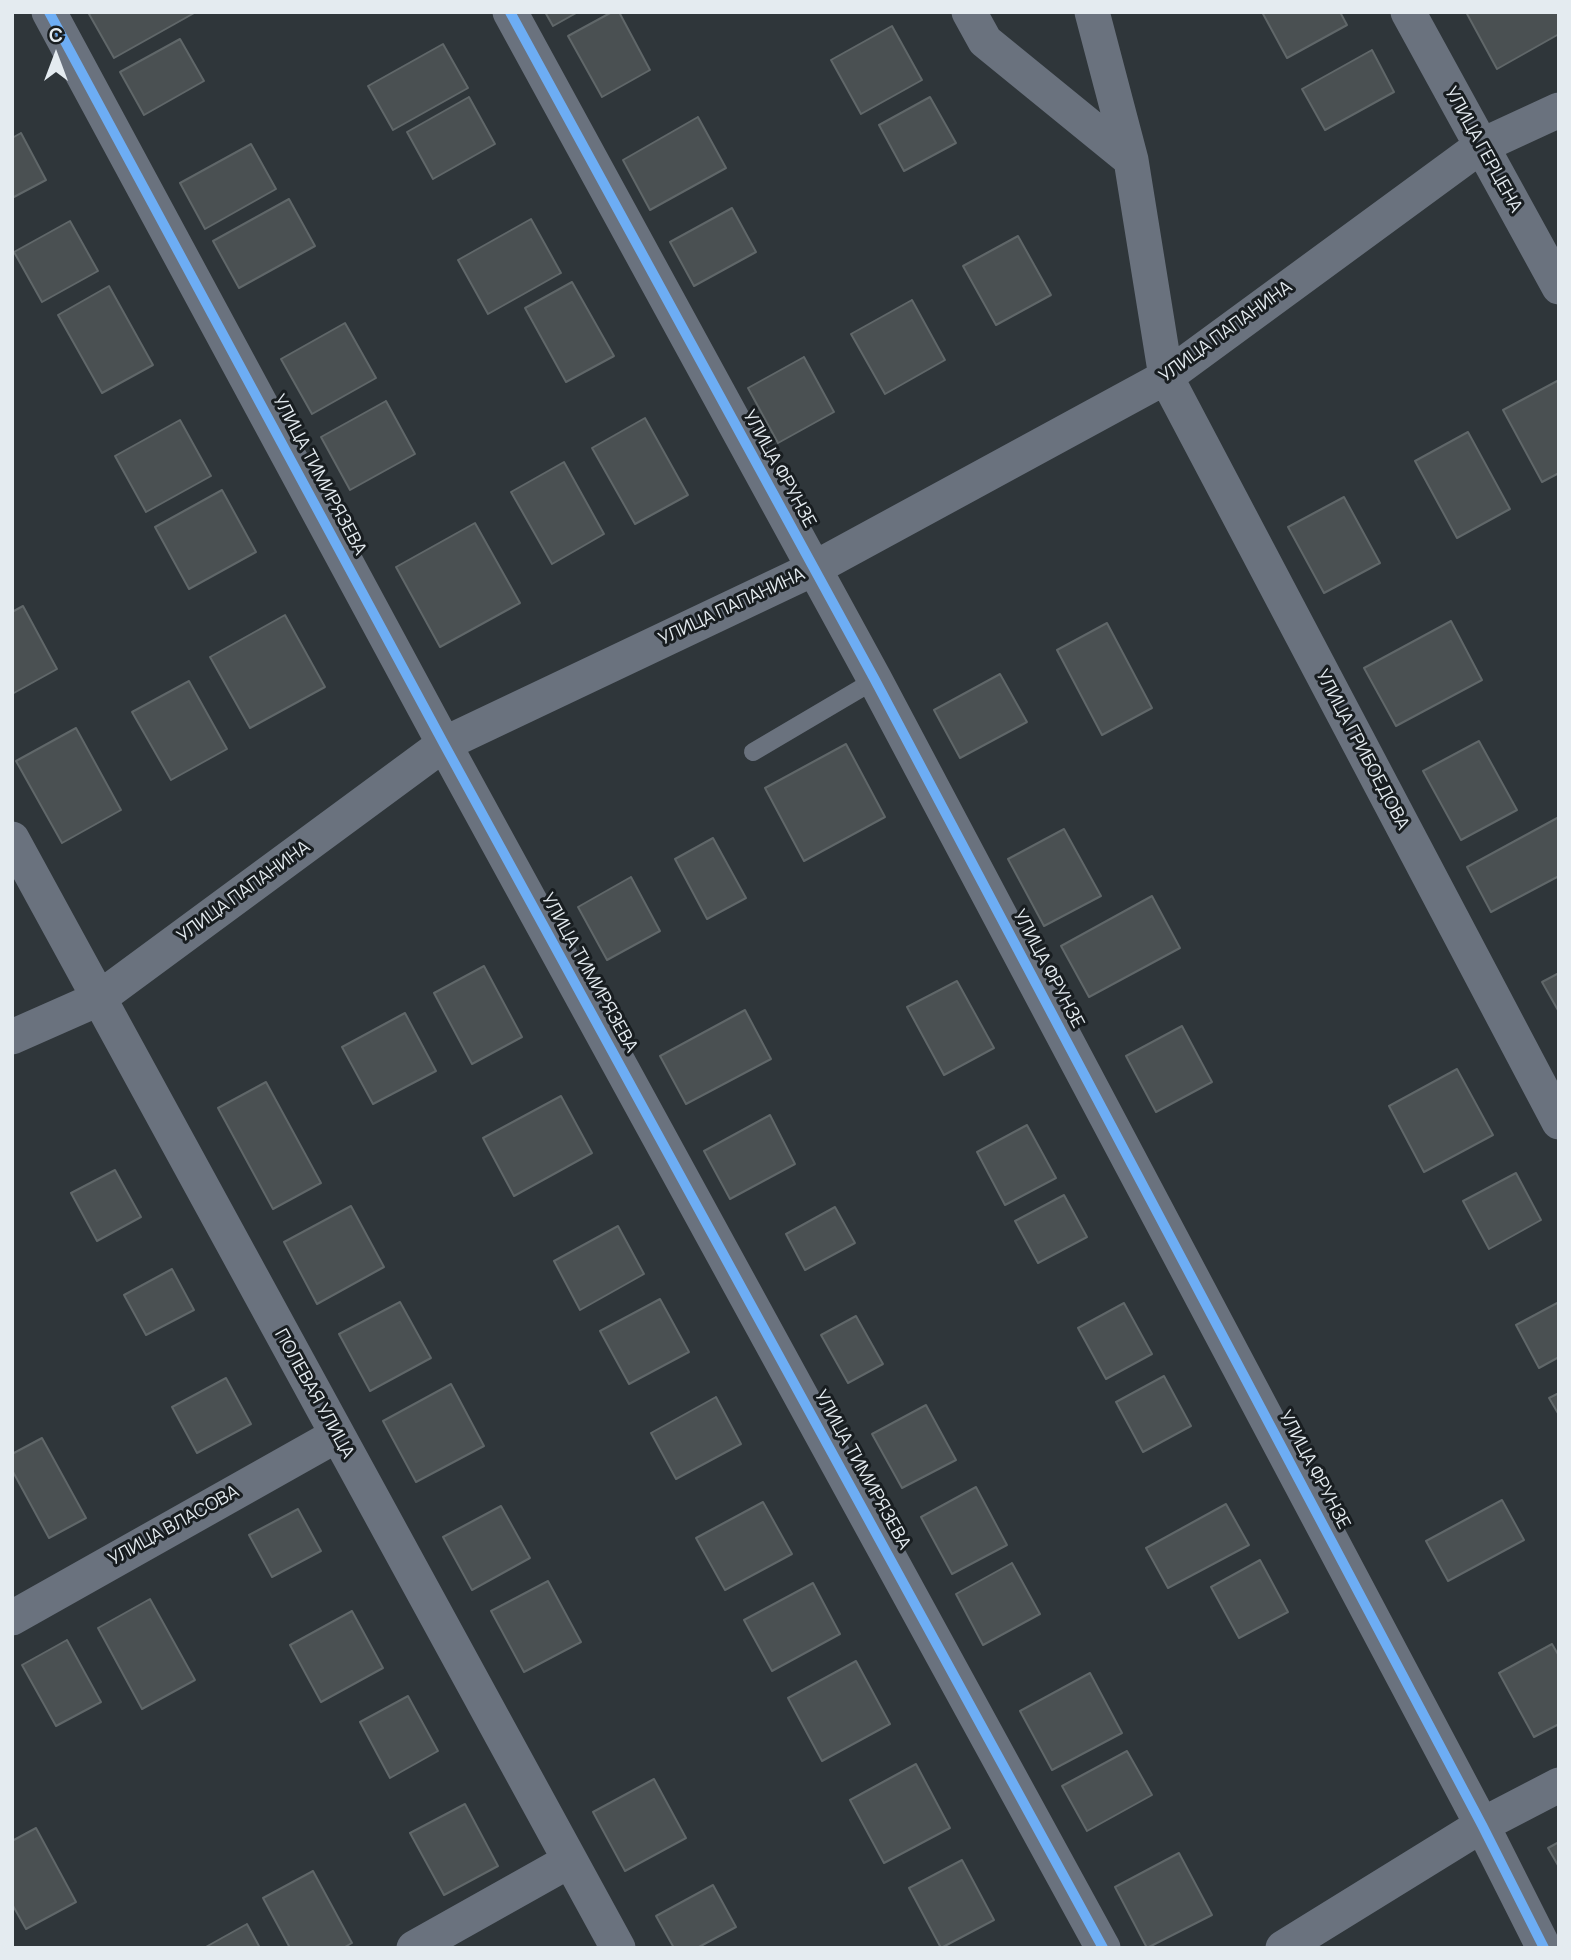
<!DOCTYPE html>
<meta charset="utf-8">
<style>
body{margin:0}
#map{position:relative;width:1571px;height:1960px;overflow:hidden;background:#2f363a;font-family:Manrope,sans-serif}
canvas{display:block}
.frame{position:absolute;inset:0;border:14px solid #e4ebf0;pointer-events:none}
.north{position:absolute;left:21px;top:21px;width:70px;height:70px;-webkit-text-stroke:5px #181d20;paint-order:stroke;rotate:0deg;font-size:19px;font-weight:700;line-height:28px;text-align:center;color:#e4ebf0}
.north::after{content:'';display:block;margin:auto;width:24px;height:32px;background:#e4ebf0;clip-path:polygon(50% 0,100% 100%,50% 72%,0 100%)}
</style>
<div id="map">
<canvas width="1571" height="1960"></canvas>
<div class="frame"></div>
<div class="north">С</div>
</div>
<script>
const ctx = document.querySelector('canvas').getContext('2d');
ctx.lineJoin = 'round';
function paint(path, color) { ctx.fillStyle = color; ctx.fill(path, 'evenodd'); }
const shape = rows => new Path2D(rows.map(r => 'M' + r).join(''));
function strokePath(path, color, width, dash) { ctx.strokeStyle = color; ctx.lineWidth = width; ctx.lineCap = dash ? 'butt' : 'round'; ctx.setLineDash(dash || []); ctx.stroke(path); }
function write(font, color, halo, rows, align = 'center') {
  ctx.font = font + ' Manrope,sans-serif'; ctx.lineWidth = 6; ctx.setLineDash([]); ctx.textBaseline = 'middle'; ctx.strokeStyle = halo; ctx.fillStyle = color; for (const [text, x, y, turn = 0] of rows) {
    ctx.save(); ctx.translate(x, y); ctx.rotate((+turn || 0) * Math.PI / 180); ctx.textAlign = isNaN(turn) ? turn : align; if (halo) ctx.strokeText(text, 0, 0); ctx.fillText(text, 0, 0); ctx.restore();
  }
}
const building = shape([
 [93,12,196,12,114,58,89,14,93,12],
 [545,12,578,12,553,26,545,12],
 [612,12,619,12,650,70,602,97,568,36,612,12],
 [1262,12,1340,12,1347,25,1287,58,1262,12],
 [1466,12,1559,12,1559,34,1497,69,1466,12],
 [892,26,922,80,861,114,831,60,892,26],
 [180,39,204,81,144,115,120,72,180,39],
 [443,44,468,88,393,130,368,86,443,44],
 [1372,50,1394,92,1325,130,1302,89,1372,50],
 [469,97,495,144,433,179,407,132,469,97],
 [930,97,956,143,904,171,879,125,930,97],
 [698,117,726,168,650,210,623,160,698,117],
 [21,133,46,180,12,198,12,138,21,133],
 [251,144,276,189,205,229,180,183,251,144],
 [289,199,315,246,239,288,213,241,289,199],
 [732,208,756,252,694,286,670,242,732,208],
 [531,219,561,273,488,314,458,260,531,219],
 [70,221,98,271,42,302,14,252,70,221],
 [1018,236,1051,295,996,325,963,266,1018,236],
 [572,282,614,356,566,382,525,308,572,282],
 [109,286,153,365,102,393,58,315,109,286],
 [912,300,945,360,885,394,851,334,912,300],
 [345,323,376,378,312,414,281,359,345,323],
 [804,357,834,412,778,443,748,388,804,357],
 [1559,380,1559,473,1542,482,1503,410,1559,380],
 [386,401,415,454,350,490,321,437,386,401],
 [645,418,688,495,635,524,592,448,645,418],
 [180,420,211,476,146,512,115,456,180,420],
 [1468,432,1510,509,1457,538,1415,461,1468,432],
 [564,462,604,534,552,564,511,492,564,462],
 [222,490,256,552,189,589,155,527,222,490],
 [1344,497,1380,563,1324,593,1288,527,1344,497],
 [475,523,520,603,440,647,396,567,475,523],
 [23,606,57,669,12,694,12,612,23,606],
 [285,615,325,687,250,728,210,657,285,615],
 [1451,621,1482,680,1396,726,1364,668,1451,621],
 [1107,623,1152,708,1102,735,1057,650,1107,623],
 [1000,674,1027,722,960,758,934,710,1000,674],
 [189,681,227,749,171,780,132,712,189,681],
 [76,728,121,810,62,843,16,761,76,728],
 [1479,741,1517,810,1461,840,1423,771,1479,741],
 [846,744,885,817,804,861,765,788,846,744],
 [1559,817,1559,876,1491,912,1467,867,1559,817],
 [1064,829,1101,896,1044,926,1008,859,1064,829],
 [713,838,746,898,707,919,675,859,713,838],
 [631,877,660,931,607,960,578,907,631,877],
 [1152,896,1180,948,1089,997,1061,946,1152,896],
 [484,966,522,1037,472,1064,434,993,484,966],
 [1559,973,1559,1012,1542,982,1559,973],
 [957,981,994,1048,944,1075,907,1007,957,981],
 [745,1010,771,1059,686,1104,660,1056,745,1010],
 [405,1013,436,1071,373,1104,342,1047,405,1013],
 [1182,1026,1212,1082,1156,1112,1126,1056,1182,1026],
 [1457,1069,1493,1135,1424,1172,1389,1106,1457,1069],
 [266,1082,321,1183,273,1209,218,1108,266,1082],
 [561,1096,592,1153,514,1196,483,1138,561,1096],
 [770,1115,795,1164,730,1199,704,1151,770,1115],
 [1027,1125,1056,1178,1005,1205,977,1152,1027,1125],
 [115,1170,141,1217,97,1241,71,1193,115,1170],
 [1516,1173,1541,1220,1489,1249,1463,1201,1516,1173],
 [1064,1195,1087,1237,1038,1263,1015,1221,1064,1195],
 [351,1206,384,1267,317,1304,284,1242,351,1206],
 [835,1207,855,1243,805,1270,786,1234,835,1207],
 [618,1226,644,1274,580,1310,554,1261,618,1226],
 [172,1269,194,1310,146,1335,124,1295,172,1269],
 [660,1299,689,1352,629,1384,600,1331,660,1299],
 [400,1302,431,1358,370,1391,339,1334,400,1302],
 [1559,1302,1559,1357,1539,1368,1516,1325,1559,1302],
 [1124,1303,1152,1354,1106,1379,1078,1328,1124,1303],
 [856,1316,883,1364,848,1383,821,1335,856,1316],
 [1164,1376,1191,1426,1143,1452,1116,1402,1164,1376],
 [226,1378,251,1424,197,1453,172,1407,226,1378],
 [451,1384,484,1446,416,1482,383,1421,451,1384],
 [1559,1393,1559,1415,1549,1398,1559,1393],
 [716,1397,741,1444,676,1479,651,1433,716,1397],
 [926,1405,956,1460,902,1488,872,1434,926,1405],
 [42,1438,86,1518,49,1538,12,1470,12,1454,42,1438],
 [976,1487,1007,1545,952,1574,921,1517,976,1487],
 [1502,1500,1524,1540,1448,1581,1426,1541,1502,1500],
 [763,1502,792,1554,725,1590,696,1538,763,1502],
 [1226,1504,1249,1545,1168,1588,1146,1548,1226,1504],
 [501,1506,530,1558,472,1590,443,1537,501,1506],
 [298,1509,321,1551,272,1577,249,1535,298,1509],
 [1260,1560,1288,1612,1239,1638,1211,1587,1260,1560],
 [1012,1563,1040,1614,983,1645,956,1594,1012,1563],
 [548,1581,581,1642,524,1672,491,1611,548,1581],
 [813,1583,840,1634,772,1671,744,1620,813,1583],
 [150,1599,195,1680,142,1709,98,1628,150,1599],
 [352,1611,383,1668,321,1702,290,1645,352,1611],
 [67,1640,101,1702,56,1726,22,1665,67,1640],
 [1552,1644,1559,1656,1559,1724,1534,1737,1499,1673,1552,1644],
 [856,1661,890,1724,822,1761,788,1698,856,1661],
 [1090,1673,1122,1733,1052,1770,1020,1711,1090,1673],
 [408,1696,438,1751,390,1778,360,1722,408,1696],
 [1127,1751,1152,1795,1087,1831,1062,1786,1127,1751],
 [916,1764,950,1828,884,1863,850,1800,916,1764],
 [654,1779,686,1838,625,1871,593,1812,654,1779],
 [465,1804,498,1866,444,1895,410,1833,465,1804],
 [36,1828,76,1902,26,1929,12,1904,12,1841,36,1828],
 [1559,1842,1559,1867,1548,1848,1559,1842],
 [1179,1853,1212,1915,1147,1948,1115,1887,1179,1853],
 [962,1860,994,1920,941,1948,909,1888,962,1860],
 [313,1871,352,1943,343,1948,290,1948,263,1898,313,1871],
 [713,1885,736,1927,697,1948,674,1948,656,1916,713,1885],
 [247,1924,260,1948,204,1948,247,1924]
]);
paint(building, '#4a5052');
strokePath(building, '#606769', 2);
strokePath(shape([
 [753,752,875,680]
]), '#6a727e', 18);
strokePath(shape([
 [49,12,444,744,1103,1948],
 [510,12,875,680,1482,1825,1544,1948],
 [969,12,985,41,1131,160],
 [1092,12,1131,160,1166,377,1559,1122],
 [1408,12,1559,287],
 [12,839,618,1948],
 [12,1037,98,999,444,744,813,569,1166,377,1481,146,1559,110],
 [12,1618,337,1435],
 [414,1948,569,1861],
 [1283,1948,1482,1825,1559,1785]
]), '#6a727e', 35);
strokePath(shape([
 [49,12,444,744,1103,1948],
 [510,12,875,680,1482,1825,1544,1948]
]), '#6dadf4', 10);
write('18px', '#e4ebf0', '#181d20', [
 ["УЛИЦА ГЕРЦЕНА",1483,150,61],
 ["УЛИЦА ПАПАНИНА",1226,332,-36],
 ["УЛИЦА ФРУНЗЕ",779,469,61],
 ["УЛИЦА ТИМИРЯЗЕВА",319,475,62],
 ["УЛИЦА ПАПАНИНА",732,607,-25],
 ["УЛИЦА ГРИБОЕДОВА",1362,750,62],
 ["УЛИЦА ПАПАНИНА",244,892,-36],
 ["УЛИЦА ФРУНЗЕ",1048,969,62],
 ["УЛИЦА ТИМИРЯЗЕВА",589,973,61],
 ["ПОЛЕВАЯ УЛИЦА",314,1394,61],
 ["УЛИЦА ТИМИРЯЗЕВА",862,1470,61],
 ["УЛИЦА ФРУНЗЕ",1314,1470,62],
 ["УЛИЦА ВЛАСОВА",174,1526,-29]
]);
</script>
